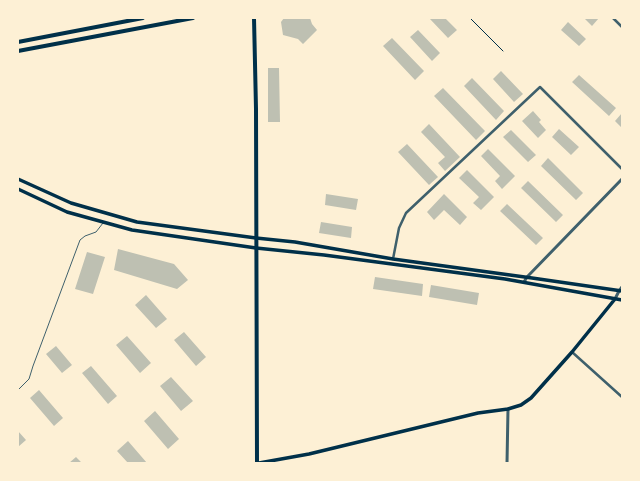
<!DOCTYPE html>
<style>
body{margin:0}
#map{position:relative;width:640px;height:481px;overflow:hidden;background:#fdf0d5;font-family:Georgia,serif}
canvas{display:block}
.frame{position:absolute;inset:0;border:19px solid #fdf0d5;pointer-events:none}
</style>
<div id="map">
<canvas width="640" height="481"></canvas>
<div class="frame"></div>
</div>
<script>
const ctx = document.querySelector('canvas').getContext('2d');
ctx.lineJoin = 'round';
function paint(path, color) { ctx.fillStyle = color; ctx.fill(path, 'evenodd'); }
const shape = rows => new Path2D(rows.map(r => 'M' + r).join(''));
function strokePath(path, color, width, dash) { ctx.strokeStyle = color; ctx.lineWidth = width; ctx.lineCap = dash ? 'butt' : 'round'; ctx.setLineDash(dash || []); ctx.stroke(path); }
paint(shape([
 [284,18,310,18,312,24,317,30,303,44,298,39,283,35,281,22],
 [431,18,445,18,457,30,448,38,430,19],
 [584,18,599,18,592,26],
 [568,22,586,39,579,46,561,30],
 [418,30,440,53,432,61,410,37],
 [392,38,424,71,415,80,383,46],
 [268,68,279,68,280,122,268,122],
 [501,71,523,94,514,102,493,79],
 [579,75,616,108,609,116,572,82],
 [472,78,504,111,496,120,464,86],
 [443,88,485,131,476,140,434,96],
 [533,111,541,120,539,122,546,130,538,138,522,121],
 [622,113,622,128,615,121],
 [429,124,460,157,445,171,438,163,445,157,421,132],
 [559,129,579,147,571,155,552,137],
 [511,130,536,155,528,162,503,137],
 [407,144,438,177,429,185,398,152],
 [488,149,515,176,502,189,495,181,500,176,481,156],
 [548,158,583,193,576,200,541,166],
 [467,170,494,197,481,210,473,203,479,197,459,178],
 [528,181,563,215,556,222,521,188],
 [326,194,358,199,356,210,325,205],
 [444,194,467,217,460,225,444,210,434,220,427,212],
 [507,204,543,238,536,245,500,211],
 [321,222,352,227,351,238,319,233],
 [118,249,174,264,188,280,177,289,114,270],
 [87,252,105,257,93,294,75,289],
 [375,277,423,284,422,296,373,289],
 [431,285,479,293,477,305,429,297],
 [146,295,167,319,156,328,135,305],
 [184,332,206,357,196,366,174,340],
 [127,336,151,363,140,373,116,345],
 [56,346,72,365,62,373,46,354],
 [91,366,117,396,108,404,82,373],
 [171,377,193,401,181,411,160,386],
 [39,390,63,418,54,426,30,398],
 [155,411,179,439,168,449,144,421],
 [18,431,26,440,18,447],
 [128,441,147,463,128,463,117,451],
 [76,457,82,463,69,463]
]), '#bec0b2');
strokePath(shape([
 [470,18,503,51]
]), '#003049', 1);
strokePath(shape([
 [18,390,29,379,33,366,80,240,85,236,96,232,103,223]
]), '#3f606c', 1);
strokePath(shape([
 [613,18,622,27],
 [393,259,399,228,406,213,540,87,622,169],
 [572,352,622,397]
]), '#3f606c', 2.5);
strokePath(shape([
 [524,282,527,277,622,179],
 [615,299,619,291,622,287],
 [507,463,508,409]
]), '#3f606c', 3);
strokePath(shape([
 [18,179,71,203,137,222,256,238,295,242,393,259,532,278,622,291],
 [18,189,67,212,132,230,256,248,324,255,505,279,622,300],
 [259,463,309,454,478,413,508,409,521,405,531,398,572,352,615,299]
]), '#003049', 3.5);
strokePath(shape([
 [254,18,256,109,257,463],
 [18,42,143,18],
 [18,51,193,18]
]), '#003049', 4);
</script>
